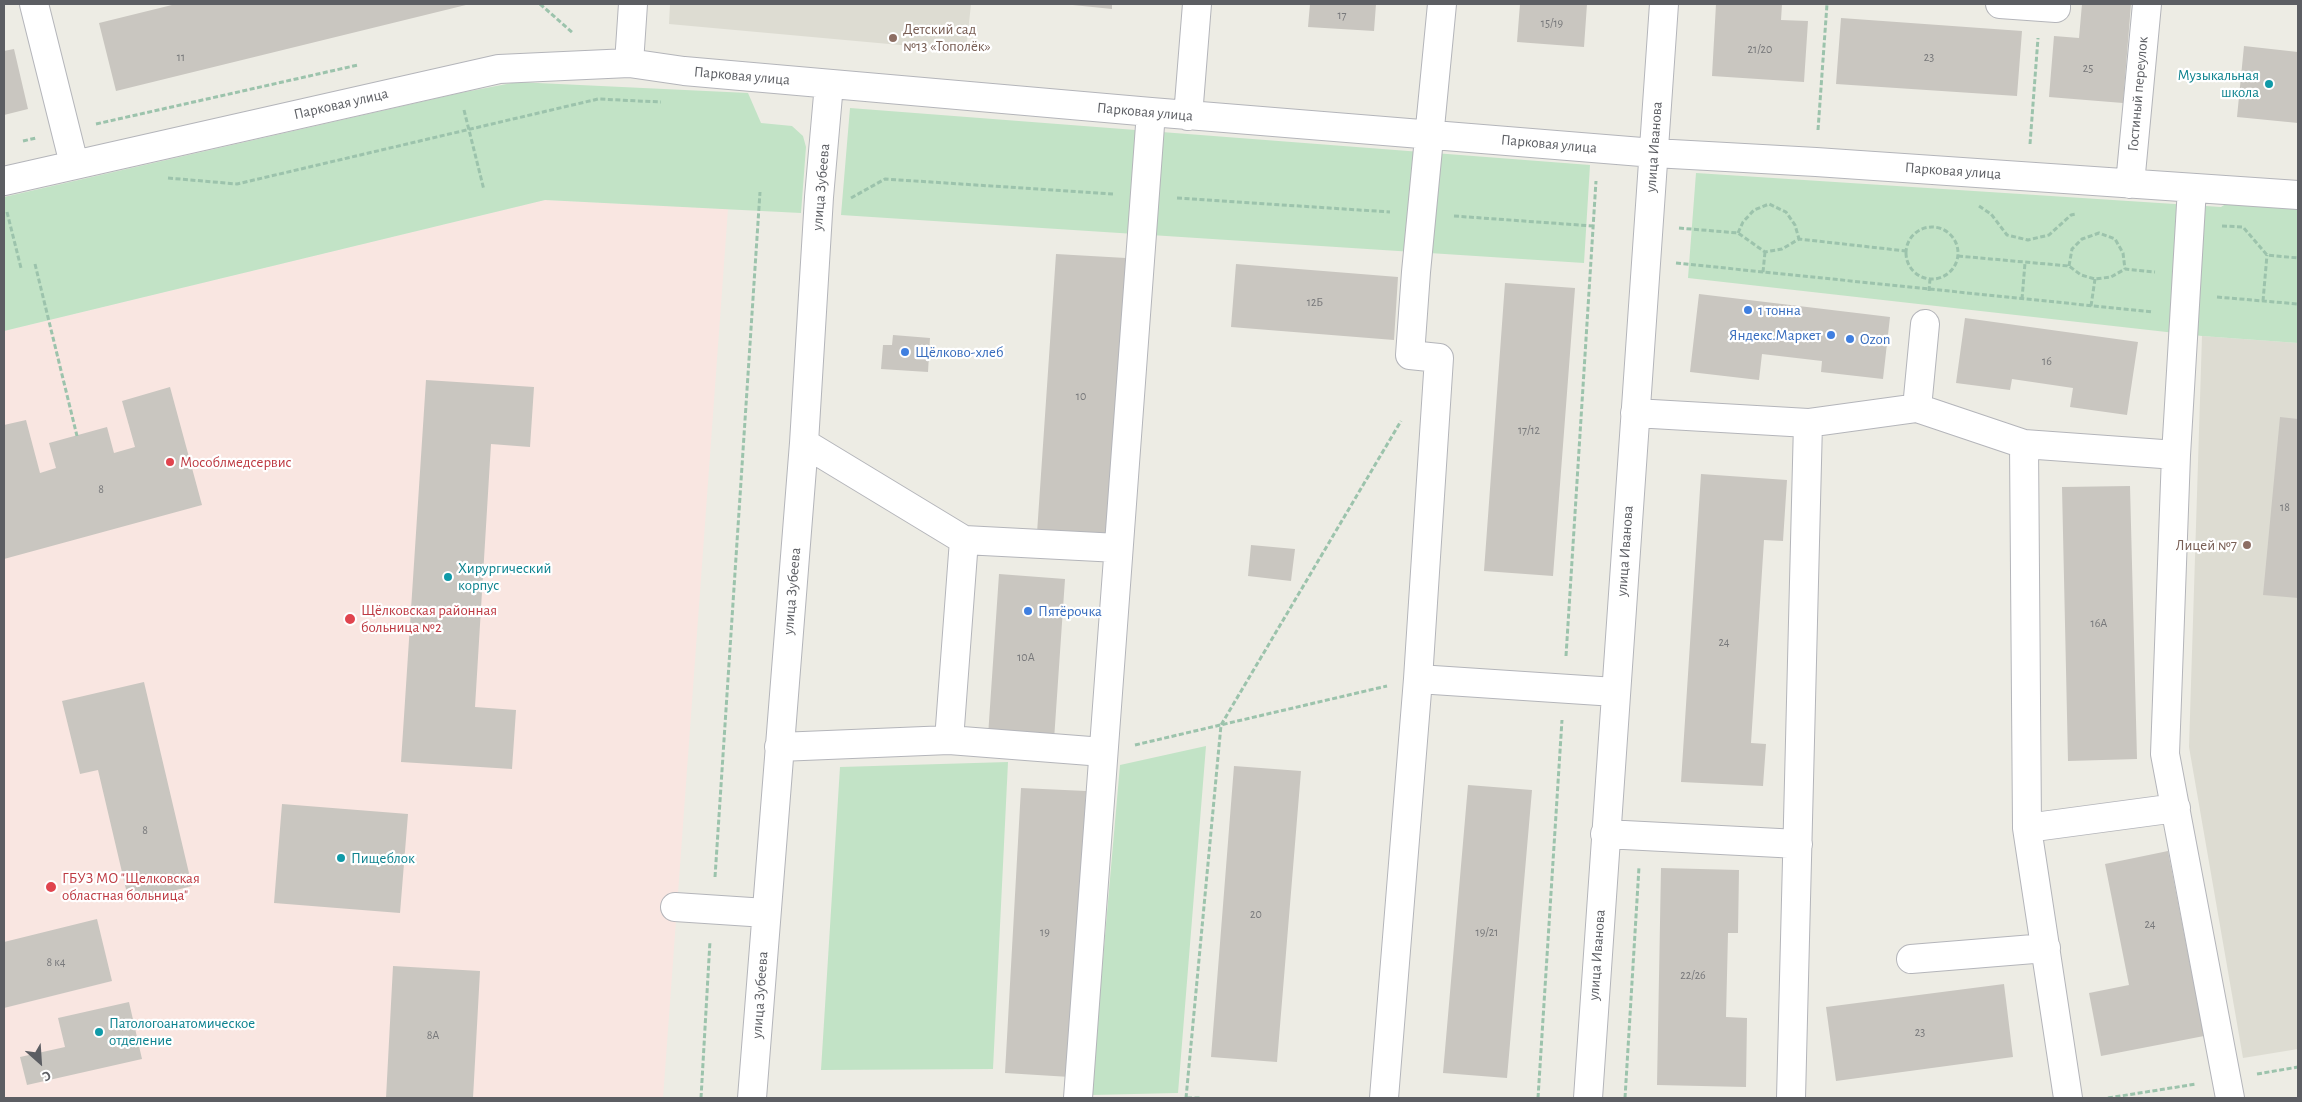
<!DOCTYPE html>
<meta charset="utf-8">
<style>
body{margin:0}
#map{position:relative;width:2302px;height:1102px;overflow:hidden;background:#edece4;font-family:"Alegreya Sans",sans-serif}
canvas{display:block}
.frame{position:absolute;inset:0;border:5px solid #5c5e63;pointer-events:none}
.north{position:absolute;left:15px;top:1037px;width:50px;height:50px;-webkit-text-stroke:4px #fff;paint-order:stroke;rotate:154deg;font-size:14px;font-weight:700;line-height:20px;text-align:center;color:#5c5e63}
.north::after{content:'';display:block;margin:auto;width:18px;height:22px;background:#5c5e63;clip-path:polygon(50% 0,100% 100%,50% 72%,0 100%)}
</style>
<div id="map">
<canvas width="2302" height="1102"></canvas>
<div class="frame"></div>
<div class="north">С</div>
</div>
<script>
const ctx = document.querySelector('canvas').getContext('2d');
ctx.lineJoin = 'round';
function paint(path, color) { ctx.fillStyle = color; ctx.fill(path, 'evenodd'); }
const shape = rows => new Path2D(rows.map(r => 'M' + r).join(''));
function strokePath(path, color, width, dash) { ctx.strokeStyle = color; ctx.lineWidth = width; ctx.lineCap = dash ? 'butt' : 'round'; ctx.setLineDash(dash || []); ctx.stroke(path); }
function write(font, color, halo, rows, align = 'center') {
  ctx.font = font + ' "Alegreya Sans",sans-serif'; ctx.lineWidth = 4.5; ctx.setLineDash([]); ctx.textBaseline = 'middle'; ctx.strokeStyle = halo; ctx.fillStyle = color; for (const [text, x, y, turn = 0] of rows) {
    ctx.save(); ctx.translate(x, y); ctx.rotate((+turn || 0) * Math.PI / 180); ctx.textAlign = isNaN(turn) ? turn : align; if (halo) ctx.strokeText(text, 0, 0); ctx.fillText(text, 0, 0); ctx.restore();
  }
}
paint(shape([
 [670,4,971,4,966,51,669,24],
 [2202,336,2298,343,2298,1049,2243,1058,2189,747]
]), '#dddcd2');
paint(shape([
 [545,200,728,209,663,1098,4,1098,4,331]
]), '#f9e6e1');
paint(shape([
 [517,82,748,93,761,123,792,126,803,136,806,147,801,213,545,200,4,331,4,197,460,93],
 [850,108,1590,165,1584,263,841,215],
 [1696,173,2221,207,2229,202,2298,207,2298,343,2202,336,1688,278],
 [1206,746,1178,1093,1091,1095,1120,765],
 [1008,762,993,1069,821,1070,840,767]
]), '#c2e3c6');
paint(shape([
 [176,4,470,4,116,91,99,23],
 [1063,4,1112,4,1112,9],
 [1310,4,1376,4,1374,31,1308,27],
 [1520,4,1587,4,1584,47,1517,42],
 [1716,4,1782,4,1781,20,1808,21,1804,82,1712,76],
 [2082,4,2131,4,2123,103,2049,97,2054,36,2079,38],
 [1841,18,2022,31,2017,96,1836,84],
 [2244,46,2298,52,2298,123,2237,117],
 [14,49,28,109,4,115,4,51],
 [1056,254,1126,258,1106,537,1037,533],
 [1236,264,1398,277,1394,340,1231,327],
 [1505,283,1575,288,1553,576,1484,571],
 [1699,294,1890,317,1883,379,1821,372,1822,361,1762,354,1759,380,1690,372],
 [1965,318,2138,342,2127,415,2070,407,2073,388,2012,379,2010,390,1956,383],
 [893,335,930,338,928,372,881,369,883,345,892,345],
 [426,380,534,387,530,447,491,444,475,707,516,710,512,769,401,762],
 [170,387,202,505,4,559,4,425,26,420,40,473,56,468,49,443,107,427,114,453,135,447,122,401],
 [2280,417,2298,419,2298,598,2263,595],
 [1701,474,1787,480,1783,541,1764,540,1751,743,1766,744,1763,786,1681,782],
 [2130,486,2137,759,2068,761,2062,487],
 [1251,545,1295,549,1291,581,1248,576],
 [999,574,1065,579,1054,740,988,736],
 [144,682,192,886,129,902,98,770,80,774,62,701],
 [1234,766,1301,771,1277,1062,1211,1057],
 [1468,785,1532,790,1507,1078,1443,1073],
 [1021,788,1086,791,1070,1077,1005,1073],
 [282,804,408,814,400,913,274,903],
 [2168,851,2204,1036,2101,1056,2089,993,2129,985,2105,864],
 [1661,868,1739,870,1738,933,1728,933,1726,1017,1747,1018,1746,1087,1657,1085],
 [97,919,112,981,4,1008,4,942],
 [393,966,480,971,473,1098,386,1098],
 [2004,984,2013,1057,1836,1081,1826,1007],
 [129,1002,142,1059,27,1085,20,1057,65,1047,58,1018]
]), '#c9c6c0');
const minor = shape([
 [34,4,74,164],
 [2000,4,2056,8,2056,4],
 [629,63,633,4],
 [1188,116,1197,4],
 [4,181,499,69,629,63,684,71,1151,112,1654,153,1816,162,2298,195],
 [2130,184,2147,4],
 [2192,188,2176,455,2165,754,2230,1098],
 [1917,408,1925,324],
 [1635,413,1808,423,1917,408,2024,444,2176,455],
 [2024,444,2027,828,2068,1098],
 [964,540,1118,548],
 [1418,679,1439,358,1410,355,1416,272,1442,4],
 [949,740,1103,752],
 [779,747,949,740,964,540,804,443],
 [2027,828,2176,808],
 [1605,834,1798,844],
 [675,907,766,913],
 [1911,959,2046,948],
 [752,1098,804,443,819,197,829,84],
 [1078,1098,1151,112],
 [1384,1098,1418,679,1615,692],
 [1588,1098,1664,4],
 [1791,1098,1808,423]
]);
strokePath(minor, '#b4b5ba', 30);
strokePath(shape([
 [540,4,573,33],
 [464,110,484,190],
 [96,124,358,65],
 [1818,130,1827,4],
 [23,141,36,138],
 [2030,144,2038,38],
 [168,178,237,184,598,99,661,102],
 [851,198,885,179,1113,194],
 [1177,198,1390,212],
 [1979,206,1991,214,2007,235,2028,240,2049,235,2071,215,2076,214],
 [7,212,21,268],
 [1454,216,1593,226],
 [2222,226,2243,227,2267,255,2298,258],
 '1906 253a26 26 0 1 1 52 0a26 26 0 1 1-52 0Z',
 [1679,228,1738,233,1765,252,1782,249,1799,239,1906,251],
 [1738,233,1743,222,1754,210,1769,204,1786,212,1795,225,1799,239],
 [1958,256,2069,266,2081,275,2095,279,2111,277,2125,269,2155,272],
 [1676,263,2153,312],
 [35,264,77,436],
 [2069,266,2072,249,2082,239,2099,233,2115,239,2123,253,2125,269],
 [1763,272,1765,252],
 [1929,291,1930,279],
 [2217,297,2298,304],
 [2022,299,2025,263],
 [2263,301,2267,255],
 [2091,306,2095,279],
 [1566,656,1596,181],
 [1135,745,1387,686],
 [715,877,760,192],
 [2257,1074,2298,1067],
 [701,1098,710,941],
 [1186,1098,1221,725,1401,421],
 [1187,1098,1200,1098],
 [1538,1098,1562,720],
 [1625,1098,1639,867],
 [2108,1098,2196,1084]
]), '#9cc3ac', 3, [5, 2.5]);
strokePath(minor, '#fff', 28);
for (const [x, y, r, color] of [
 [893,38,5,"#8d6e63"],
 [2269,84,5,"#0f9aa8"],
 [1748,310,5,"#3f7fe0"],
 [1831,335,5,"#3f7fe0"],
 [1850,339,5,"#3f7fe0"],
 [905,352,5,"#3f7fe0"],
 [170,462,5,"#e0444e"],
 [2247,545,5,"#8d6e63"],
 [448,577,5,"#0f9aa8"],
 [1028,611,5,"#3f7fe0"],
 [350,619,6,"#e0444e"],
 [341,858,5,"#0f9aa8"],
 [51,887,6,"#e0444e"],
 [99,1032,5,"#0f9aa8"]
]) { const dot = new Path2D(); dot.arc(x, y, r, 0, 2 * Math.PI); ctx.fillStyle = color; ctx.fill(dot); strokePath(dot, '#fff', 2); }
write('12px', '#77787a', null, [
 ["17",1342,15],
 ["15/19",1552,23],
 ["21/20",1760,49],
 ["11",181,57],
 ["23",1929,57],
 ["25",2088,68],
 ["12Б",1315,302],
 ["16",2047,361],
 ["10",1081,396],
 ["17/12",1529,430],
 ["8",101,489],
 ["18",2285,507],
 ["16А",2099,623],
 ["24",1724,642],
 ["10А",1026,657],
 ["8",145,830],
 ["20",1256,914],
 ["24",2150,924],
 ["19",1045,932],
 ["19/21",1487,932],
 ["8 к4",56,962],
 ["22/26",1693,975],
 ["23",1920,1032],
 ["8А",433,1035]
]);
write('15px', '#785e54', '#fff', [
 ["Детский сад",903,29],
 ["№13 «Тополёк»",903,46],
 ["Лицей №7",2237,545,"right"]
], 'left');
write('15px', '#0d838f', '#fff', [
 ["Музыкальная",2259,75,"right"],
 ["школа",2259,92,"right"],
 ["Хирургический",458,568],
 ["корпус",458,585],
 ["Пищеблок",351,858],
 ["Патологоанатомическое",109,1023],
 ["отделение",109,1040]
], 'left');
write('15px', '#5c5e63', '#fff', [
 ["Парковая улица",742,76,5],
 ["Гостиный переулок",2138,94,-85],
 ["Парковая улица",341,104,-13],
 ["Парковая улица",1145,112,5],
 ["Парковая улица",1549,144,5],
 ["улица Иванова",1654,147,-86],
 ["Парковая улица",1953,171,4],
 ["улица Зубеева",821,187,-85],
 ["улица Иванова",1625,551,-86],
 ["улица Зубеева",792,591,-85],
 ["улица Иванова",1597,955,-86],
 ["улица Зубеева",760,995,-86]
]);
write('15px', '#366cbe', '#fff', [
 ["1 тонна",1758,310],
 ["Яндекс.Маркет",1821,335,"right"],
 ["Ozon",1860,339],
 ["Щёлково-хлеб",915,352],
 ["Пятёрочка",1038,611]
], 'left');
write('15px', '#be3a42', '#fff', [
 ["Мособлмедсервис",180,462],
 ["Щёлковская районная",361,610],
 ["больница №2",361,627],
 ["ГБУЗ МО \"Щелковская",62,878],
 ["областная больница\"",62,895]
], 'left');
</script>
